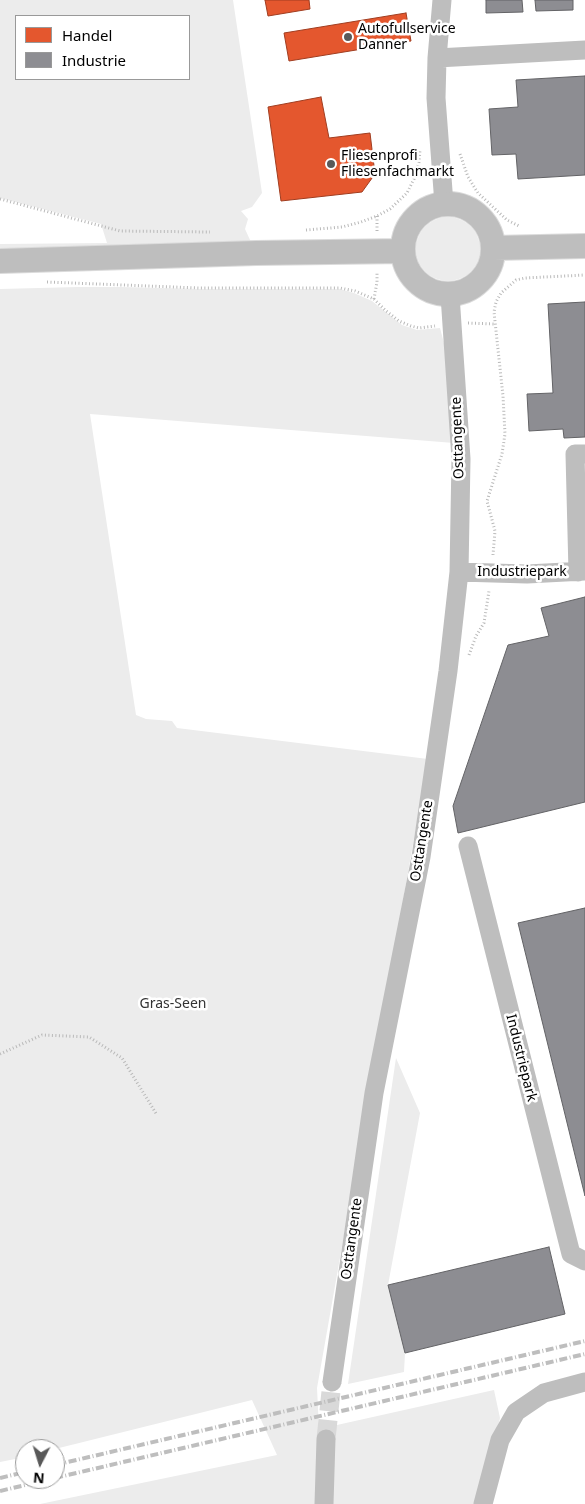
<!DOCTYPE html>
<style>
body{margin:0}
#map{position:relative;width:585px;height:1504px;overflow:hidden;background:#fff;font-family:"Noto Sans",sans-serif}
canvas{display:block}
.legend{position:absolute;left:15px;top:15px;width:175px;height:65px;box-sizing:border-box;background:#fff;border:1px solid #999;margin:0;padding:6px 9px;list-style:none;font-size:15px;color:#000}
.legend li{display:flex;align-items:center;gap:10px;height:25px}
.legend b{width:25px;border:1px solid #999}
.north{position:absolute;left:15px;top:1439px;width:50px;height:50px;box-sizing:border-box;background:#fff;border:1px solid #999;border-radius:50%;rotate:185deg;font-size:14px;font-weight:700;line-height:20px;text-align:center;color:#000}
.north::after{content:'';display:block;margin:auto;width:18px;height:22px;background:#595959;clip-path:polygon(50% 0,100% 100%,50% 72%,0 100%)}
</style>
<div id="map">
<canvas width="585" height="1504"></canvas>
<ul class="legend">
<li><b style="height:14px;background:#e4572e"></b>Handel</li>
<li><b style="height:14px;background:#8d8d92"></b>Industrie</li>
</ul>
<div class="north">N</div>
</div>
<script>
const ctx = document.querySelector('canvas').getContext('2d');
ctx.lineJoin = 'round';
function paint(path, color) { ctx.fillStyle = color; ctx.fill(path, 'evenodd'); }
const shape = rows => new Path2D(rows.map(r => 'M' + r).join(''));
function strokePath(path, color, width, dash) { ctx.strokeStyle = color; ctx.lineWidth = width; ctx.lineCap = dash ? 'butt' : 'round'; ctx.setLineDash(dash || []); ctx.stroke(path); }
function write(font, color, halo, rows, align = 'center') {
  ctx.font = font + ' "Noto Sans",sans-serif'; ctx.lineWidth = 5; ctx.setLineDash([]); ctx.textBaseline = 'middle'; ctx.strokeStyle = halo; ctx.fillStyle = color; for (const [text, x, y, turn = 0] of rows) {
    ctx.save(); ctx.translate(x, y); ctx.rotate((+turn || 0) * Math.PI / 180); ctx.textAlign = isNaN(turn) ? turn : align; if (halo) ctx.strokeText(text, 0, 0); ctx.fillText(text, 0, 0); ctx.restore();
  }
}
paint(shape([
 [0,0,233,0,262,193,252,207,241,211,248,219,245,229,256,253,0,261,0,244,107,243,101,224,0,198],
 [16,16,189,16,189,79,16,79],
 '416 249a32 32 0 1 1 64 0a32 32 0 1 1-64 0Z',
 [78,287,121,287,199,289,340,289,354,293,372,301,402,325,417,330,440,328,450,366,454,443,90,414,136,715,146,719,172,721,177,728,428,759,317,1388,319,1429,494,1390,500,1418,480,1504,40,1504,277,1455,252,1400,55,1449,25,1449,25,1457,0,1462,0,289],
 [396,1058,420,1113,388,1285,405,1353,404,1372,348,1384]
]), '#ececec');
const shops = shape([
 [265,0,309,0,310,9,268,16,265,0],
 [406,13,411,41,289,61,284,33,406,13],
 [321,97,329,138,370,133,375,174,362,192,281,201,268,107,321,97]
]);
paint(shops, '#e4572e');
strokePath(shops, '#a03d20', 1);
const industry = shape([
 [486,0,522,0,523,12,486,13,486,0],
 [535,0,573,0,573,10,536,11,535,0],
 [585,76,585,175,518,179,516,154,492,155,489,109,518,107,516,80,585,76],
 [585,302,585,437,564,438,563,429,529,431,527,394,553,393,548,304,585,302],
 [585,597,585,802,458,833,453,806,508,645,549,636,541,608,585,597],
 [585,908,585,1196,518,923,585,908],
 [549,1247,565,1314,405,1353,388,1285,549,1247]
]);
paint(industry, '#8d8d92');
strokePath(industry, '#636366', 1);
strokePath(shape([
 [326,1439,332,1382]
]), '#d9d9d9', 19, [19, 9]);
const major = shape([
 '403 249a45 45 0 1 1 90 0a45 45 0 1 1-90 0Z',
 [494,248,585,246],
 [0,261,256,253,403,251]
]);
strokePath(major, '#dbdbdb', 26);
strokePath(shape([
 [460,154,468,177,478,193,507,220,519,226],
 [0,199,120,231,210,232],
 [377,216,377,231],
 [306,230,342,227,361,222,377,216,390,209,407,193,414,179,419,162,420,150],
 [47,282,199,288,340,288,355,291,374,299,385,310,399,321,411,326,419,328,435,326],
 [374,299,377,282,377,272],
 [468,323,495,324],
 [493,555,495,531,487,501,502,454,505,434,503,396,494,312,496,302,501,293,516,280,525,278,585,275],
 [469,655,476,636,484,623,489,591],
 [0,1054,42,1035,89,1037,122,1058,157,1115]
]), '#b9b9b9', 3, [1, 2.5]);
strokePath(shape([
 [442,0,437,58,436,98,444,204],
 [437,58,585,50],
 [459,572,527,574,585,571],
 [578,572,575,454,585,454],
 [468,846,571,1254,585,1261],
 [332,1382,374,1093,421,857,448,671,459,572,461,459,450,295],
 [324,1504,326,1439],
 [483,1504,500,1440,516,1412,544,1393,585,1382]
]), '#bebebe', 19);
strokePath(major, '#bebebe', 24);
strokePath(shape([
 [55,1465,585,1341],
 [0,1478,25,1472],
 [55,1478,585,1354],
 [0,1491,51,1479]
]), '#bebebe', 4, [8, 2.5, 1, 2.5]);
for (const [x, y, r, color] of [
 [348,37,5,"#595959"],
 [331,164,5,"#595959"]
]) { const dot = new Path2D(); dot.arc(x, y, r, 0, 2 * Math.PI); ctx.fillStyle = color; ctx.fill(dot); strokePath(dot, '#fff', 2); }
write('14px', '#000', '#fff', [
 ["Autofullservice",358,29],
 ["Danner",358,45],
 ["Fliesenprofi",341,156],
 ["Fliesenfachmarkt",341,172]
], 'left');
write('14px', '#000', '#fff', [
 ["Osttangente",458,438,-92],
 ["Industriepark",522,572],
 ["Osttangente",422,841,-81],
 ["Industriepark",521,1058,76],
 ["Osttangente",352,1239,-82]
]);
write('14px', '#333', '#fff', [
 ["Gras-Seen",173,1004]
]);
</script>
